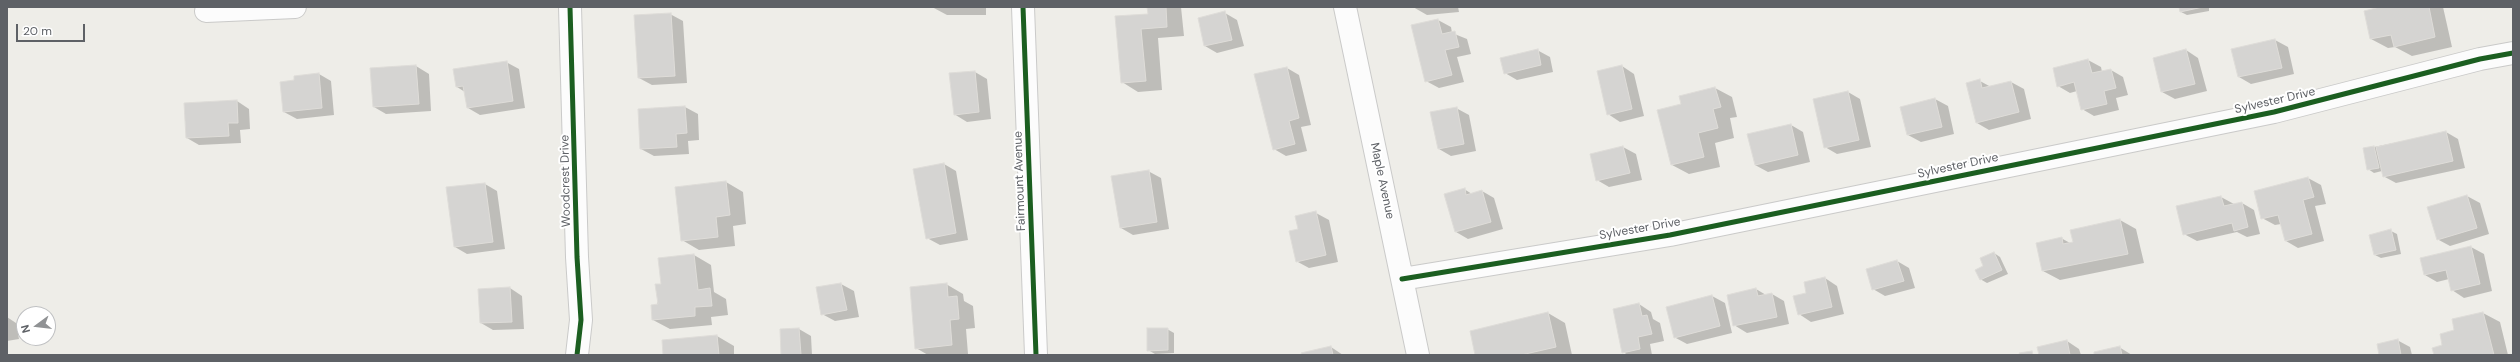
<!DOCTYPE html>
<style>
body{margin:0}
#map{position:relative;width:2520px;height:362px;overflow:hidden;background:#eeede8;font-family:"DM Sans",sans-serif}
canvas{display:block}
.frame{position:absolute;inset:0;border:8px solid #5e6166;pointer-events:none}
.north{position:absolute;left:16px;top:306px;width:40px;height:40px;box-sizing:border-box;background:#fff;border:1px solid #bfc0c2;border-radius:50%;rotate:255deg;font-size:11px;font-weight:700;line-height:16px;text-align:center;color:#5e6166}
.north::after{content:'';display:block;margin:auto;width:14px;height:18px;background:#909294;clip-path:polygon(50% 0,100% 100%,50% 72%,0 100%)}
.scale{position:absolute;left:16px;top:24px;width:69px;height:18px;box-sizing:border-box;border:2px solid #5e6166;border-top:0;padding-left:5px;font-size:12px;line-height:14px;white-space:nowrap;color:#5e6166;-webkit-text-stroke:3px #fff;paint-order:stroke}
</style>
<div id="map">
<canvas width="2520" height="362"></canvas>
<div class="frame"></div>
<div class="north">N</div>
<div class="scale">20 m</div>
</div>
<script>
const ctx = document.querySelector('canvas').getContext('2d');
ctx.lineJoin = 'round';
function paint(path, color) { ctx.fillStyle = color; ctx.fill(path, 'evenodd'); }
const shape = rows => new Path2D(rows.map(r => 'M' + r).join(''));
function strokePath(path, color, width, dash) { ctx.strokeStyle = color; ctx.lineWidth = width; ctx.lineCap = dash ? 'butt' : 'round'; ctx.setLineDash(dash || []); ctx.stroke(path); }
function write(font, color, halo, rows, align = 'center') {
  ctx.font = font + ' "DM Sans",sans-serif'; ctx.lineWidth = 4; ctx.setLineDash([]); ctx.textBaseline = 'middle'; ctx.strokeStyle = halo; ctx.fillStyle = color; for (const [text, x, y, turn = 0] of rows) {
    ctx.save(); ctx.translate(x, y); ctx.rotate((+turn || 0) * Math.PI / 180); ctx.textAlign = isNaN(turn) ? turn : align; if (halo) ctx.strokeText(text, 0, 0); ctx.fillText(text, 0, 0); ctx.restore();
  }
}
paint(shape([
 [932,7,986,7,986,15,947,15],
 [1148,7,1181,7,1184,36,1158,38,1162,90,1138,92,1122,82,1116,17,1149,14],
 [1413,7,1458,7,1459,12,1427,15],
 [2180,7,2209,7,2209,11,2187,15,2181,12],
 [2384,7,2443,7,2452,47,2412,56,2395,47,2388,48,2371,39],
 [1225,13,1237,20,1244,46,1217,53,1205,46],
 [670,14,683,21,687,83,652,85,639,78],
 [1438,20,1451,27,1452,33,1467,39,1471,54,1457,57,1464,82,1439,88,1426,81,1413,26],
 [2275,40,2288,47,2294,74,2251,84,2239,77],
 [1537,50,1550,57,1553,72,1517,80,1505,73],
 [2186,50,2198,58,2207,91,2175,99,2162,92,2154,59],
 [2088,60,2101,67,2102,72,2111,70,2123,77,2128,95,2116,98,2119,110,2094,116,2082,109,2077,91,2070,93,2058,86,2054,69],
 [506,62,519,69,525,108,480,115,468,108,465,92,457,87,454,70],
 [416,66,429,74,431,111,386,114,374,107],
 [1622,66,1634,74,1644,116,1620,122,1608,114],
 [1287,68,1299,75,1311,125,1301,127,1307,151,1286,156,1274,149],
 [975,72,987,79,991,119,967,122,954,114],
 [319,74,331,81,334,115,297,119,284,112],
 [1980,81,1991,87,2011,82,2024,89,2031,119,1989,130,1977,123],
 [1715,88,1732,97,1737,117,1730,118,1734,138,1715,143,1720,167,1689,174,1672,165],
 [1848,92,1860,99,1871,147,1837,154,1825,147],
 [1935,99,1948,106,1954,134,1921,142,1908,135,1901,107],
 [237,101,249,109,250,129,240,130,241,143,199,145,187,138],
 [685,107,698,114,699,140,688,141,689,154,654,156,641,149,639,110],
 [1456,108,1469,115,1476,151,1451,156,1439,149],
 [1791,125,1803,132,1810,162,1768,172,1755,165],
 [2446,132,2458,139,2465,168,2396,183,2383,176,2382,171,2374,173,2368,169,2374,147],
 [1623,147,1636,154,1642,180,1609,187,1597,180,1591,155],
 [944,164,956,171,968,240,940,245,927,238],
 [1148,171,1161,178,1169,229,1133,235,1121,228],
 [2308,178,2321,185,2326,204,2315,206,2324,241,2298,248,2286,241,2281,224,2275,225,2262,218],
 [726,182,743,192,746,224,733,226,735,246,699,250,682,240],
 [485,184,497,191,505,249,467,254,455,247],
 [1464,189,1472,194,1482,191,1494,198,1503,229,1468,239,1456,232,1445,195],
 [2467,196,2480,203,2489,234,2450,246,2437,239],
 [2221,197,2234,204,2242,203,2254,210,2260,234,2247,237,2237,232,2197,241,2184,234,2178,207],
 [1316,213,1329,220,1338,262,1309,268,1296,261],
 [2120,220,2136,229,2144,263,2060,280,2043,271,2061,238,2070,243,2074,242],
 [2391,231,2397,234,2401,254,2381,258,2375,255],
 [2471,247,2484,254,2492,291,2464,298,2452,290,2449,279,2437,282,2425,275],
 [1994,253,2000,257,2008,274,1987,283,1980,279],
 [694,255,711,265,714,292,726,299,728,315,711,317,712,325,670,329,653,320,662,285],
 [1897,261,1909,268,1915,288,1885,296,1873,289],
 [1825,278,1837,286,1844,314,1811,322,1799,314,1807,294],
 [841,284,854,291,859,317,835,321,822,314],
 [946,284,963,294,964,301,973,306,975,328,966,329,968,354,928,355,916,348],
 [510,288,522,296,524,329,493,330,481,323],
 [1756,289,1766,295,1772,294,1784,301,1789,324,1747,333,1734,325],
 [1712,296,1725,303,1732,333,1687,344,1674,337],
 [1639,304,1651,312,1653,319,1660,323,1664,341,1650,344,1652,355,1628,355,1623,352],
 [1548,313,1565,323,1572,355,1476,355],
 [2483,313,2500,322,2508,355,2435,355,2455,331],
 [7,317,16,323,19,339,7,341],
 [799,329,811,336,812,355,782,355],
 [1167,329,1174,333,1174,353,1155,354,1148,350],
 [717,336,734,346,734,355,664,355],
 [2397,340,2410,347,2412,355,2380,355],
 [2067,341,2079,349,2081,355,2040,355],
 [1331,347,1343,355,1303,355],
 [2119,347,2132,355,2095,355]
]), '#0003');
const building = shape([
 [1147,7,1166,7,1167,27,1141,29,1146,81,1121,83,1115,16,1148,14,1147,7],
 [2179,7,2203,7,2180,12,2179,7],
 [2380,7,2429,7,2435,37,2394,47,2391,35,2370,39,2364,11,2380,7],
 [1225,11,1232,40,1204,46,1198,18,1225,11],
 [671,13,675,76,638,78,634,15,671,13],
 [1438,19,1442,34,1455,31,1459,47,1445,50,1452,75,1425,82,1411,25,1438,19],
 [2275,39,2282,68,2238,77,2231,49,2275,39],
 [1538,49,1541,65,1504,74,1500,58,1538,49],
 [2186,49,2195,84,2161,92,2153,58,2186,49],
 [2088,59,2092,73,2111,69,2116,88,2104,91,2107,104,2081,110,2074,82,2057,87,2053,68,2088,59],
 [507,61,513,101,467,108,463,86,456,87,453,69,507,61],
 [416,65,419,104,373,107,370,68,416,65],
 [1622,65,1632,109,1607,115,1597,71,1622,65],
 [1287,67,1299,118,1289,121,1295,144,1273,150,1254,74,1287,67],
 [975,71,979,112,954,115,949,73,975,71],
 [319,73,322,108,283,112,280,82,294,80,294,76,319,73],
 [1980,79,1982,88,2011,81,2019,112,1976,123,1966,83,1980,79],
 [1715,87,1721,107,1713,109,1718,128,1698,133,1704,157,1671,165,1657,110,1681,104,1679,96,1715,87],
 [1848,91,1859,140,1824,148,1813,99,1848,91],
 [1935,98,1942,127,1907,135,1900,107,1935,98],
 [237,100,238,123,228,123,229,136,186,138,184,103,237,100],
 [685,106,687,133,676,134,677,147,640,149,638,109,685,106],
 [1457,107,1464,144,1438,149,1430,112,1457,107],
 [1791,124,1798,155,1755,165,1747,134,1791,124],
 [2446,131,2453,161,2383,177,2376,147,2446,131],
 [1623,146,1630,173,1596,181,1590,154,1623,146],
 [2374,146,2379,168,2367,170,2363,148,2374,146],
 [944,163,956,233,926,239,913,169,944,163],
 [1149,170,1157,222,1120,228,1111,176,1149,170],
 [2308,177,2314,197,2303,200,2312,234,2285,241,2278,215,2261,219,2254,191,2308,177],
 [726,181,730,215,716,217,718,237,681,241,675,187,726,181],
 [485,183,493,242,454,247,446,187,485,183],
 [1465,188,1466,195,1482,190,1491,222,1455,232,1444,194,1465,188],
 [2467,195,2477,228,2437,240,2427,207,2467,195],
 [2221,196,2224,206,2242,202,2248,227,2234,231,2232,223,2183,235,2176,206,2221,196],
 [1316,211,1326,255,1296,262,1289,231,1298,229,1295,216,1316,211],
 [2120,219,2128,254,2042,271,2036,243,2062,237,2063,244,2073,242,2070,230,2120,219],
 [2391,229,2396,250,2374,255,2369,235,2391,229],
 [2471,246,2480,284,2451,291,2446,270,2424,275,2420,258,2471,246],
 [1994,252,2002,270,1980,280,1975,270,1983,266,1980,258,1994,252],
 [694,254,698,290,710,288,712,306,695,307,695,316,652,320,651,305,658,304,655,284,661,284,658,258,694,254],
 [1897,260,1904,281,1872,290,1866,269,1897,260],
 [1825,277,1832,307,1798,315,1793,296,1806,293,1804,282,1825,277],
 [841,283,847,310,821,315,816,287,841,283],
 [947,283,948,297,957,296,959,319,950,320,952,345,915,349,910,287,947,283],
 [510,287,512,322,480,323,478,289,510,287],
 [1756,288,1758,296,1772,293,1777,317,1733,326,1727,295,1756,288],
 [1712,295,1720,326,1674,338,1666,307,1712,295],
 [1639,303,1642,316,1647,315,1652,334,1638,337,1640,349,1622,353,1613,309,1639,303],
 [1548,312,1556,347,1521,355,1475,355,1470,331,1548,312],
 [2483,312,2494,355,2434,355,2432,348,2442,345,2440,334,2454,330,2452,319,2483,312],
 [799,328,801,355,781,355,780,329,799,328],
 [1147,328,1168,328,1168,350,1147,351,1147,328],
 [717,335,719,355,663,355,662,340,717,335],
 [2398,339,2401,355,2379,355,2377,344,2398,339],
 [2067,340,2070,355,2039,355,2037,347,2067,340],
 [1331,346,1333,355,1302,355,1301,353,1331,346],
 [2120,346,2122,355,2094,355,2094,352,2120,346],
 [2032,351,2033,355,2020,355,2019,353,2032,351]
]);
paint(building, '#d5d4d2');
strokePath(building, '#dedcd8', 1);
const street = shape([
 [570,7,577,257,581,320,577,355],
 [1023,7,1036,355],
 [1345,7,1418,355],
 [206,11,295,7],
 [1402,279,1670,235,2274,112,2480,59,2513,53]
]);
strokePath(street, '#cacac9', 24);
strokePath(street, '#fcfcfc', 22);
strokePath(shape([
 [570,7,577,257,581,320,577,355],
 [1023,7,1036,355],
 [1402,279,1670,235,2274,112,2480,59,2513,53]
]), '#1b5e20', 5);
write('12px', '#5e6166', '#fff', [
 ["Sylvester Drive",2275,101,-13],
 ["Sylvester Drive",1958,166,-12],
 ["Woodcrest Drive",566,181,-91],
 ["Fairmount Avenue",1020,181,-92],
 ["Maple Avenue",1382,181,78],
 ["Sylvester Drive",1640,229,-10]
]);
</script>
